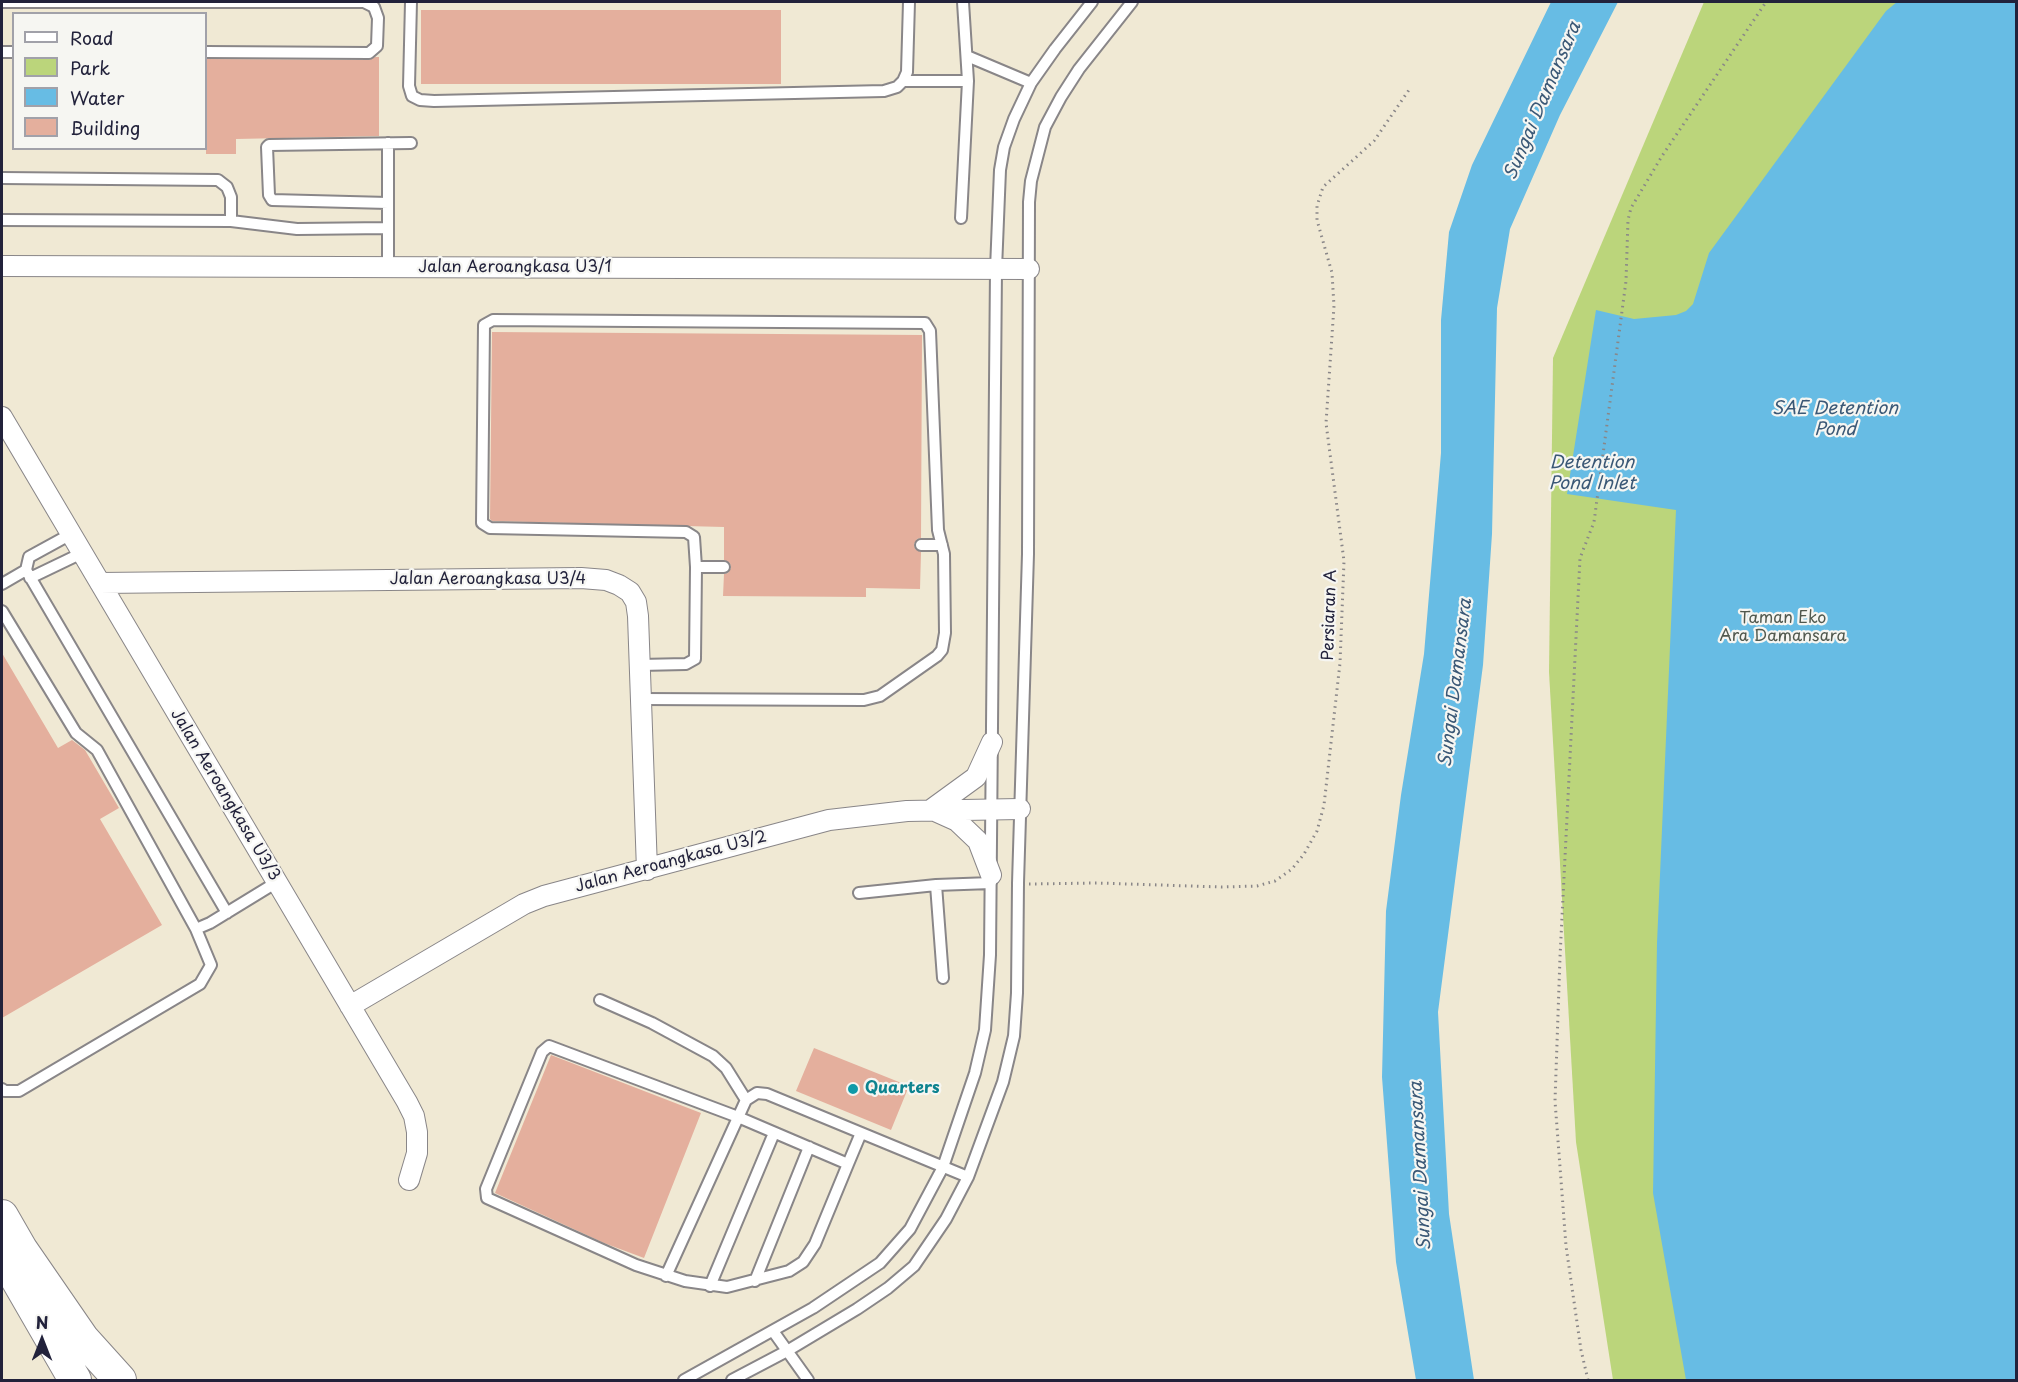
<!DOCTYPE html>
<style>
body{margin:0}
#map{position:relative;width:2018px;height:1382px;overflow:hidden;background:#f0e9d4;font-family:"Playpen Sans",sans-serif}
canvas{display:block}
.frame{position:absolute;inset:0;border:3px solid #22223b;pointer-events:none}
.legend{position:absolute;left:12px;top:12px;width:195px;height:138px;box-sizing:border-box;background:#f6f6f2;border:2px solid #a1a1a9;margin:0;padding:8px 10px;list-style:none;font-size:18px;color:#22223b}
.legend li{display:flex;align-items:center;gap:12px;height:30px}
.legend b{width:30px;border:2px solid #a1a1a9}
.north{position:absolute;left:12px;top:1310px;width:60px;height:60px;-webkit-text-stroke:4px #f6f6f2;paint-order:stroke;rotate:0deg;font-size:16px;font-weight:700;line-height:24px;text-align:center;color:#22223b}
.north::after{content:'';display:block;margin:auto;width:21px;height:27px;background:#22223b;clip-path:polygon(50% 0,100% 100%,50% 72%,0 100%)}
</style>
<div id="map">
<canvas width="2018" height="1382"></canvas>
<div class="frame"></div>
<ul class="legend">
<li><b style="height:8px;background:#fff"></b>Road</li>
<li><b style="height:16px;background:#bbd57b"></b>Park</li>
<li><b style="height:16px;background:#67bce4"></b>Water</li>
<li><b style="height:16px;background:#e4af9d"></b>Building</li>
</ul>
<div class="north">N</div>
</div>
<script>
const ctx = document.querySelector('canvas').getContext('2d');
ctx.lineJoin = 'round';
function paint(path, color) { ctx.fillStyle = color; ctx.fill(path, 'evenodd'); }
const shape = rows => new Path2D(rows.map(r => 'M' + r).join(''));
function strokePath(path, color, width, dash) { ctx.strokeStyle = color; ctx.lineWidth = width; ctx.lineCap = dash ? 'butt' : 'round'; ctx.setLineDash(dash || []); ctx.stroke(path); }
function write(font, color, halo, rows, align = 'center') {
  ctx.font = font + ' "Playpen Sans",sans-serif'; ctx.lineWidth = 4.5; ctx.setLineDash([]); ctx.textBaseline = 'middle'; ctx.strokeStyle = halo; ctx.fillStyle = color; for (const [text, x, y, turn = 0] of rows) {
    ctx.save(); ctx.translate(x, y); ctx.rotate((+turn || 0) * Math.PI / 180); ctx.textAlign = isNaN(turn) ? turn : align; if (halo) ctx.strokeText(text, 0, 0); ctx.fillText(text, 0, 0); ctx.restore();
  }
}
paint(shape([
 [1704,2,2016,2,2016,1380,1613,1380,1576,1142,1549,672,1553,358]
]), '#bbd57b');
paint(shape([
 [1551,2,1618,2,1560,115,1510,229,1497,308,1492,534,1483,665,1438,1012,1449,1214,1474,1380,1416,1380,1396,1262,1382,1077,1386,911,1401,795,1424,654,1441,453,1441,320,1449,232,1472,165],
 [1897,2,2016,2,2016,1380,1686,1380,1653,1193,1657,943,1676,510,1567,494,1596,310,1634,319,1676,315,1686,311,1693,304,1709,253,1886,11]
]), '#67bce4');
paint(shape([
 [421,10,781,10,781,84,421,84],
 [375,57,379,57,379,136,236,139,236,154,206,154,206,59,369,60],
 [492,332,922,335,921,538,917,539,914,544,915,549,921,552,920,589,866,588,866,597,723,596,724,574,728,573,731,568,730,563,724,560,724,527,492,521,490,519],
 [2,653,58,748,72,740,85,750,119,808,100,819,162,925,2,1018],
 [814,1048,909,1086,891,1130,796,1091],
 [551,1055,701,1113,644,1258,604,1243,495,1193]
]), '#e4af9d');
const lane = shape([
 [2,2,364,2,374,7,378,18,377,46,369,53,206,52],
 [411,2,409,86,412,96,420,100,434,101,884,91,897,87,903,81,907,72,909,2],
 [2,52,14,52],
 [967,56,1031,83],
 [903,81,968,81],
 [388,143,388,267],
 [2,178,218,180,227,187,231,197,231,221],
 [388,203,272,200,269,195,267,147,269,145,411,143],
 [961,218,968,81,963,2],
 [2,220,231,221,297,229,388,228],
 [71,534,29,557,26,570,227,913],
 [921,545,942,545],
 [696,567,724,567],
 [30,578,82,553],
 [2,584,26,570],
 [2,611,76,733,97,750,196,929,211,965,200,984,19,1091,5,1091,2,1089],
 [640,665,686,664,695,659,696,567,694,537,686,532,490,528,482,523,484,325,493,320,925,323,930,331,938,530,944,554,945,633,942,650,937,656,880,696,864,700,641,699],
 [936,885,943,978],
 [859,893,936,885,991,883],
 [196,929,210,923,277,882],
 [600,1000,652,1023,713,1056,726,1068,746,1100],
 [549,1046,738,1117,848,1164,815,1244,803,1262,789,1271,727,1287,685,1281,636,1265,487,1198,486,1189,542,1052,549,1046],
 [848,1164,861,1133],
 [666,1276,746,1100,757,1093,767,1094,968,1177],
 [755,1281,809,1147],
 [710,1286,774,1133],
 [773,1331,808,1380],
 [684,1380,813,1308,880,1263,910,1229,943,1167,975,1073,985,1030,990,955,996,269,1000,170,1004,147,1014,119,1031,83,1055,49,1092,2],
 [732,1380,787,1351,857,1309,888,1288,914,1266,946,1219,968,1177,1003,1082,1014,1036,1017,993,1018,883,1028,554,1029,202,1031,181,1045,127,1061,97,1079,69,1132,2]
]);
const street = shape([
 [2,266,1029,269],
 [2,417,407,1102,414,1116,417,1132,417,1153,409,1180],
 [100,583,581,578,606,580,619,585,630,592,636,602,638,616,647,870],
 [932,809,976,777,992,742],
 [937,812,957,821,978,841,991,875],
 [350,1006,524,904,544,896,829,820,907,811,1020,809]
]);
const primary = shape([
 [2,1216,21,1249,83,1339,120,1380],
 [7,1262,75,1380]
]);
strokePath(lane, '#898688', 14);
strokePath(street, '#898688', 22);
strokePath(primary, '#898688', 34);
strokePath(shape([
 [1029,884,1097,883,1221,887,1257,886,1275,881,1292,869,1304,854,1317,831,1324,805,1340,663,1344,561,1326,423,1334,306,1332,273,1317,220,1317,206,1323,187,1374,141,1411,87],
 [1588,1380,1581,1350,1566,1246,1555,1101,1560,957,1580,558,1594,522,1626,281,1628,220,1631,208,1662,156,1766,2]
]), '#898688', 3, [1.5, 4.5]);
strokePath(lane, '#fff', 10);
strokePath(street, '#fff', 20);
strokePath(primary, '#fff', 32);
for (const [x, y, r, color] of [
 [853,1089,6,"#0f9aa8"]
]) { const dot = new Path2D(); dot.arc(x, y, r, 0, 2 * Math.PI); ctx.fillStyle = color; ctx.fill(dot); strokePath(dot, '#f6f6f2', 2); }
write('16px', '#22223b', '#f6f6f2', [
 ["Jalan Aeroangkasa U3/1",515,268],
 ["Jalan Aeroangkasa U3/4",488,580],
 ["Persiaran A",1330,615,-88],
 ["Jalan Aeroangkasa U3/3",225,795,59],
 ["Jalan Aeroangkasa U3/2",671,862,-15]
]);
write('16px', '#50584e', '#f6f6f2', [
 ["Taman Eko",1783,619],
 ["Ara Damansara",1783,637]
]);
write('bold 16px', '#0d838f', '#f6f6f2', [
 ["Quarters",865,1089]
], 'left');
write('italic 18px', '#3a5876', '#f6f6f2', [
 ["Sungai Damansara",1543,101,-67],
 ["SAE Detention",1835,409],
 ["Pond",1835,430],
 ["Detention",1592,463],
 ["Pond Inlet",1592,484],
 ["Sungai Damansara",1456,683,-83],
 ["Sungai Damansara",1421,1166,-93]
]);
</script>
